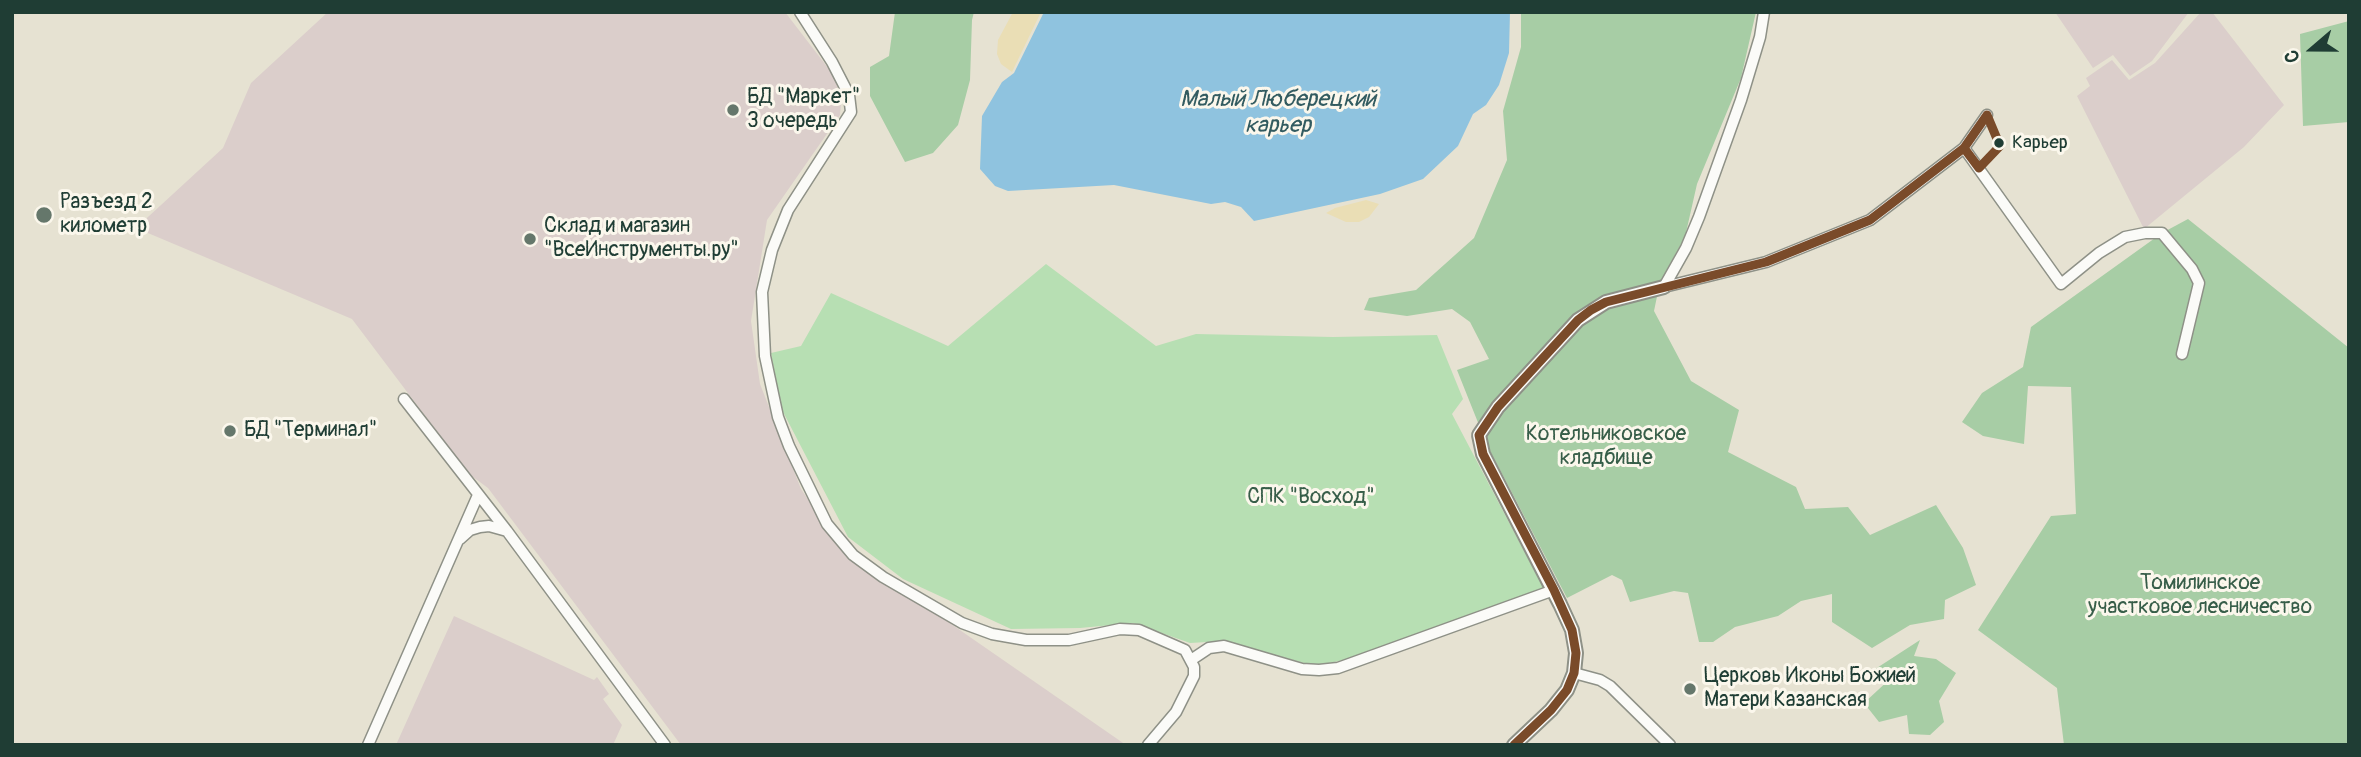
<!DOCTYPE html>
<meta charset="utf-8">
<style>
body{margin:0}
#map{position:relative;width:2361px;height:757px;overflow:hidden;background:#e6e2d2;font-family:Pangolin,sans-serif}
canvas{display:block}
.frame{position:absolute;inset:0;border:14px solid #1f3d34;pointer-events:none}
.north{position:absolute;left:2277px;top:14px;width:70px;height:70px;-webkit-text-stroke:5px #fbf7ec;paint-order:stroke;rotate:250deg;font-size:19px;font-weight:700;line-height:28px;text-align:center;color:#1f3d34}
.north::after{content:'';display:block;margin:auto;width:24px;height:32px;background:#1f3d34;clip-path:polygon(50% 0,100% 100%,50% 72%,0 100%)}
</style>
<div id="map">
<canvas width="2361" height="757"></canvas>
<div class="frame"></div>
<div class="north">С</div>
</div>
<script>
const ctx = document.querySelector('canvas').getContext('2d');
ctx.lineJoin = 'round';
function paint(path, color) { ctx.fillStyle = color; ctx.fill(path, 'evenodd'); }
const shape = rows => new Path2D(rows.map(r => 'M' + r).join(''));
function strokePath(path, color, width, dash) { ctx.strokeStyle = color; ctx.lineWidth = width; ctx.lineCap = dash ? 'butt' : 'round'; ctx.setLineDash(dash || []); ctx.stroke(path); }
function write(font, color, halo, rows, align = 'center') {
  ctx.font = font + ' Pangolin,sans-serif'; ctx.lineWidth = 6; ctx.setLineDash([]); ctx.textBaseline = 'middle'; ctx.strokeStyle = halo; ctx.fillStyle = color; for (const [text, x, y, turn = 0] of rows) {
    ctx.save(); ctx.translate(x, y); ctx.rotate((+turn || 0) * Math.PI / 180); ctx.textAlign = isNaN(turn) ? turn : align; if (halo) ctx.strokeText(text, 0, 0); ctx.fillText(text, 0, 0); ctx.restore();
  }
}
paint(shape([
 [328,12,785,12,835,77,841,103,840,115,767,220,751,321,760,384,801,489,847,558,928,608,1126,745,681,745,488,488,469,474,352,319,136,228,223,148,251,83],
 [2055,12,2189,12,2152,61,2130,76,2113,55,2093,68],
 [2201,12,2212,12,2284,105,2244,147,2144,229,2077,96,2090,86,2086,78,2112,60,2129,80,2155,63],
 [454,616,594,680,597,677,609,694,603,699,622,725,613,745,396,745]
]), '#dbcecb');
paint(shape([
 [1046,264,1156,346,1196,334,1333,337,1437,335,1463,399,1452,414,1543,587,1539,593,1353,658,1315,666,1224,641,1190,643,1133,623,1080,628,1011,629,903,579,848,537,781,408,771,353,801,346,831,293,948,346]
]), '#b7dfb3');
paint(shape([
 [895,12,974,12,972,20,970,80,958,125,933,153,905,162,870,96,870,67,889,56],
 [1521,12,1756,12,1741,78,1697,184,1685,237,1660,282,1654,311,1691,381,1739,410,1728,452,1796,487,1805,509,1848,507,1870,535,1936,505,1963,548,1976,585,1945,600,1944,619,1910,625,1872,648,1832,622,1832,594,1801,601,1778,616,1735,627,1713,642,1699,642,1688,593,1674,591,1630,602,1622,580,1612,575,1567,598,1487,445,1457,370,1489,359,1470,322,1452,309,1407,316,1364,310,1369,298,1416,290,1474,238,1507,160,1503,111,1521,47],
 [2349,21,2349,122,2303,126,2300,34],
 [2188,219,2349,348,2349,745,2064,745,2057,688,1978,630,2051,516,2076,514,2071,387,2028,386,2024,444,1983,436,1962,422,1982,393,2023,367,2031,327,2162,233],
 [1920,640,1914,656,1936,659,1956,673,1939,701,1944,722,1930,735,1909,734,1907,715,1879,722,1864,703,1892,677,1866,675]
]), '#a7cda5');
paint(shape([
 [1013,12,1041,12,1012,72,1001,64,997,54,998,40],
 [1366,200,1379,204,1369,217,1359,222,1346,222,1326,213,1335,208]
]), '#eadeb5');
paint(shape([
 [1044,12,1510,12,1509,53,1499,85,1486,105,1473,114,1458,146,1423,179,1380,194,1254,221,1241,207,1225,202,1211,204,1114,185,1008,191,995,186,980,169,982,116,1002,82,1014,73]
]), '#8fc3df');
const minor = shape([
 [800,12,832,62,849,95,851,112,788,210,772,250,762,292,765,356,778,417,789,446,827,524,853,555,883,577,962,623,992,634,1026,640,1069,640,1120,629,1139,630,1185,650,1194,667,1194,676,1176,712,1148,745],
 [1964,148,2061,284,2099,253,2125,237,2145,233,2162,233,2192,269,2199,283,2182,354],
 [1664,287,1766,262,1870,220,1964,148,1987,115],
 [1664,287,1686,248,1699,217,1741,100,1760,37,1764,12],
 [404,399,507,531,665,745],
 [460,539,470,530,480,527,489,526,507,531],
 [1191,660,1209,648,1224,646,1302,669,1319,670,1338,668,1554,590],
 [1574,673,1600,680,1610,686,1670,745],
 [368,745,478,495]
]);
const tertiary = shape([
 [1514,745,1551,710,1567,690,1574,673,1576,653,1572,630,1560,604,1483,454,1479,435,1498,407,1578,320,1606,302,1664,287]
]);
strokePath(minor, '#8e9187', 13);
strokePath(tertiary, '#8e9187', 16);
strokePath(minor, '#fbfbf8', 10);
strokePath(tertiary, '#fbfbf8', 12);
strokePath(shape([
 [1964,148,1979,168,2000,146,1987,115],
 [1514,745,1551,710,1567,690,1574,673,1576,653,1572,630,1554,590,1483,454,1479,435,1498,407,1578,320,1591,310,1606,302,1766,262,1870,220,1964,148,1987,115]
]), '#7a4b2a', 9);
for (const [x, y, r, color] of [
 [733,110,7,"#65776b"],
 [1999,143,6,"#1f3d34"],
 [44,215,9,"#65776b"],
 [530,239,7,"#65776b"],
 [230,431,7,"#65776b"],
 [1690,689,7,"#65776b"]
]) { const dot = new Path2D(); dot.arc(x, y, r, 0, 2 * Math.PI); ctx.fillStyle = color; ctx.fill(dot); strokePath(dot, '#fbf7ec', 2.5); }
write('19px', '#1f3d34', '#fbf7ec', [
 ["Карьер",2012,143]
], 'left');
write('21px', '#1f3d34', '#fbf7ec', [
 ["БД \"Маркет\"",747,98],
 ["3 очередь",747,122],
 ["Разъезд 2",60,203],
 ["километр",60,227],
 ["Склад и магазин",544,227],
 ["\"ВсеИнструменты.ру\"",544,251],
 ["БД \"Терминал\"",244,431],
 ["Церковь Иконы Божией",1704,677],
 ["Матери Казанская",1704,701]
], 'left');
write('21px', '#365d48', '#fbf7ec', [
 ["Котельниковское",1606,435],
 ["кладбище",1606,459],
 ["СПК \"Восход\"",1311,498],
 ["Томилинское",2200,584],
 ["участковое лесничество",2200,608]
]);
write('italic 23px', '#325b60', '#fbf7ec', [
 ["Малый Люберецкий",1278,100],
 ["карьер",1278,126]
]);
</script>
